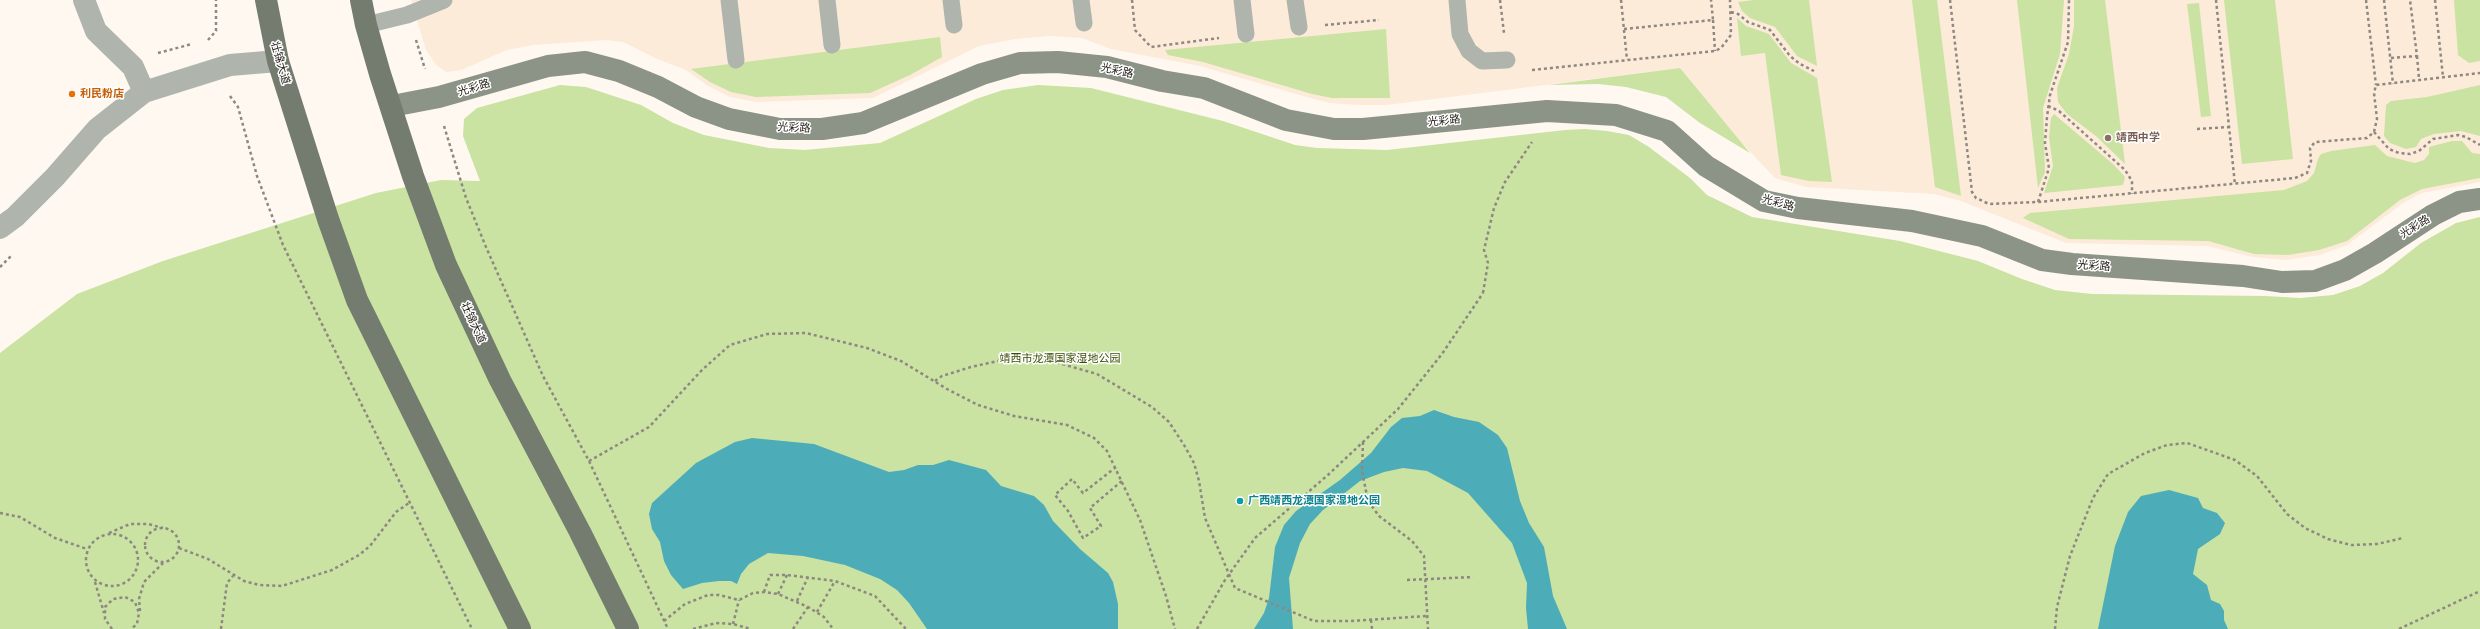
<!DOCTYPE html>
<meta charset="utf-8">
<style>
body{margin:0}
canvas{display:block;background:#fef8f1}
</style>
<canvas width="2480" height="629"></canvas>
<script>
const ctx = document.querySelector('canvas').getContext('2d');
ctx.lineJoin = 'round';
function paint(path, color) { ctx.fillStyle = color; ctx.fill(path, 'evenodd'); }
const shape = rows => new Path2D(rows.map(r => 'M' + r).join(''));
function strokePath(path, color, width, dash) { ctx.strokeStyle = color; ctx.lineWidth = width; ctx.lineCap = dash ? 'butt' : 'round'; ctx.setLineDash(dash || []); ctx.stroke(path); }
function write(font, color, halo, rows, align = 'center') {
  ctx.font = font + ' "Fira Sans","Noto Sans SC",sans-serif'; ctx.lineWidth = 3; ctx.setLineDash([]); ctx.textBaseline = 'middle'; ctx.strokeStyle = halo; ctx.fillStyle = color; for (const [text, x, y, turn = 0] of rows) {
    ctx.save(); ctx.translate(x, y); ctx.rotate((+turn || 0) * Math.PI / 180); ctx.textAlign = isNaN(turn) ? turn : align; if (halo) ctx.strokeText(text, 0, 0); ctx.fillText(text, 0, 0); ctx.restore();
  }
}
paint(shape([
 [411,0,2480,0,2480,182,2422,193,2403,203,2347,245,2320,255,2286,260,2253,257,2207,246,2066,243,1961,201,1934,194,1806,187,1775,178,1723,123,1680,68,1387,105,1358,105,1330,103,1310,98,1200,66,1111,49,1082,38,1050,36,1015,39,979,46,873,98,756,102,730,97,708,86,686,70,657,59,623,42,607,40,533,45,507,50,461,70,446,72,436,65,426,50]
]), '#fcebd9');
paint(shape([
 [1754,0,1809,0,1817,66,1797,56,1775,27,1750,18,1742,11,1738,2],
 [1912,0,1937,0,1961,196,1935,187],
 [2017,0,2064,0,2060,54,2043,108,2045,172,2038,188],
 [2074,0,2105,0,2125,164,2096,136,2067,114,2058,102,2057,88,2069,54,2074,26],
 [2224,0,2275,0,2293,159,2242,164],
 [2454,0,2480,0,2480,61,2469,63,2458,55],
 [2199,3,2211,116,2201,117,2187,4],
 [1737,18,1746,26,1769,34,1791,63,1817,78,1832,182,1809,181,1781,175,1765,53,1741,56],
 [1386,29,1390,98,1332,98,1312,94,1203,62,1168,55,1165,50],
 [940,37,942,57,910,75,870,93,756,97,731,92,710,82,691,69],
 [1680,68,1750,153,1700,123,1666,97,1626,87,1598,84,1549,85],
 [560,85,586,87,641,105,673,123,704,135,769,148,805,150,880,143,976,99,1003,90,1038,85,1091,88,1223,121,1295,145,1317,148,1387,150,1565,130,1585,129,1607,131,1629,135,1649,147,1690,178,1707,195,1752,217,1900,241,1978,261,2022,279,2055,290,2092,294,2265,296,2300,298,2333,295,2360,286,2383,273,2421,243,2456,223,2480,217,2480,629,0,629,0,353,77,294,163,261,376,193,441,180,480,181,463,136,464,119,477,108],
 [2480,85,2480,136,2461,131,2434,134,2421,139,2416,147,2406,149,2390,143,2384,136,2386,105,2391,101,2427,97],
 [2054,114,2114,165,2125,177,2123,185,2044,193,2053,166,2049,137,2051,118],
 [2452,141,2462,141,2472,153,2480,154,2480,178,2422,189,2400,200,2347,241,2319,250,2288,255,2254,254,2208,241,2069,239,2023,218,2030,213,2284,190,2307,181,2314,173,2318,159,2321,154,2331,151,2375,145,2387,156,2415,163,2424,160,2429,154,2429,147]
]), '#cae2a2');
paint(shape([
 [1434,410,1454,417,1479,422,1498,435,1507,448,1520,501,1529,523,1544,547,1553,596,1567,629,1528,629,1526,608,1527,583,1512,543,1468,493,1427,471,1403,468,1384,472,1360,481,1323,510,1310,524,1300,543,1289,578,1293,629,1254,629,1264,613,1269,598,1275,547,1284,525,1296,511,1340,480,1371,453,1391,427,1402,418,1420,416],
 [752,438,814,444,889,472,904,470,918,465,933,465,949,460,986,470,1001,486,1034,496,1044,505,1053,521,1080,549,1108,573,1113,582,1118,604,1118,629,927,629,909,603,897,590,880,579,845,565,803,556,768,553,749,564,741,574,737,584,731,581,719,581,702,583,683,589,671,575,664,561,660,542,652,529,649,514,652,503,696,463,735,442],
 [2169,490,2198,498,2203,508,2217,513,2225,523,2220,534,2198,549,2193,574,2207,585,2211,600,2220,604,2224,611,2224,620,2228,629,2098,629,2115,546,2128,512,2141,496]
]), '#4cadb9');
strokePath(shape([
 [1132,0,1135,30,1151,47,1219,38],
 [1500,0,1504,33],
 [1621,0,1627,60],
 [1950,0,1972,192,1976,198,1989,204,2038,202,2295,178,2307,173,2311,161,2310,148,2315,142,2367,138,2374,132,2377,119,2374,93,2376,85,2480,73],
 [2216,0,2235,185],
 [2366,0,2376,85],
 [2384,0,2393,84],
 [2435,0,2443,77],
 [1731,12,1738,14,1748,22,1770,30,1790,56,1800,64,1814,71],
 [1713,20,1715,51],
 [1325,25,1379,20],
 [1624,29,1713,20,1711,0],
 [208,40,216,31,216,0],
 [416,40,425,69],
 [158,53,192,44],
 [2417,56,2419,79],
 [2391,58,2417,56,2410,0],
 [1532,70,1715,51,1721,48,1731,35,1730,0],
 [230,96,238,107,257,176,283,245,472,629],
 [2048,106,2059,111,2125,170,2132,181,2132,194],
 [444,126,466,198,486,247,543,376,589,461,668,629],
 [2197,129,2229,127],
 [2374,132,2389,149,2399,153,2410,154,2419,151,2433,139,2458,135,2466,137,2480,145],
 [2038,202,2049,168,2045,143,2047,117,2050,95,2068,42,2069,0],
 [0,267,11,256],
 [1483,293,1488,263,1484,250,1494,208,1505,182,1532,142],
 [935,381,942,376,971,367,1007,359,1030,357,1048,360,1097,374,1152,407,1169,422,1184,445,1194,463,1199,481,1205,518,1235,588,1314,621,1351,621,1427,616],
 [1363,442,1362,471,1368,501,1379,516,1412,541,1424,556,1428,629],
 [589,461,649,427,702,370,730,345,767,334,806,333,867,348,901,361,947,389,978,405,1014,416,1067,425,1094,438,1107,451,1140,520,1166,596,1175,629],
 [1116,467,1083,493,1072,479,1055,495,1068,511,1083,538,1101,526,1090,508,1123,480],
 [0,513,20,517,55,538,87,549],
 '145 545a17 17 0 1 1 34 0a17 17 0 1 1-34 0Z',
 [109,533,130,524,148,524,163,528],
 '86 560a26 26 0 1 1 52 0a26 26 0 1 1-52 0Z',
 [179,548,208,559,244,581,259,585,282,586,332,570,359,555,370,546,396,512,409,503],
 [1407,580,1473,577],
 [95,582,104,613],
 [764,592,770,575,787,575,835,581,875,596,906,629],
 [778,594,787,575],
 [797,601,808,577],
 [140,611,139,599,144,582,163,563],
 [817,612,835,581],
 [1371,620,1372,629],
 [664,621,685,604,708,595,719,595,739,600,753,593,764,592,778,594,808,607,824,617,833,629],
 [733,624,739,600],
 [112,629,105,619,105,607,113,599,125,597,135,602,139,613,137,624,131,629],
 [221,629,227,583,233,576],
 [693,629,716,623,733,624,751,629],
 [793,629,808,607],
 [2055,629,2057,607,2070,556,2093,498,2108,474,2145,453,2167,445,2187,443,2235,460,2257,476,2287,514,2305,528,2328,539,2351,545,2377,544,2403,538],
 [2399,629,2480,591]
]), '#8e8882', 2.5, [3, 3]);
strokePath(shape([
 [729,0,736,60],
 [827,0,832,45],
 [951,0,954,25],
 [1081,0,1084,23],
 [1242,0,1246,34],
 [1295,0,1299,27],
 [1457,0,1460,34,1469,51,1482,61,1507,60],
 [366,25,407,15,444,0]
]), '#afb5ad', 17);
strokePath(shape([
 [84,0,96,31,133,67,144,92],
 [0,228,15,217,55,177,97,129,144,92,230,65,278,61]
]), '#afb5ad', 22);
strokePath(shape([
 [392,106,439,97,548,66,585,62,619,71,658,87,696,107,729,119,780,129,822,129,863,123,982,74,1020,63,1058,62,1107,67,1162,81,1204,88,1286,120,1334,129,1363,129,1547,111,1616,115,1667,131,1706,166,1764,201,1798,208,1912,221,1982,236,2042,260,2072,264,2243,276,2282,282,2315,281,2345,270,2375,253,2433,215,2459,202,2480,199]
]), '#8c9488', 22);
strokePath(shape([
 [266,0,278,61,328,219,357,300,520,629],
 [361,0,366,25,380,74,413,176,446,265,500,380,580,532,628,629]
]), '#737c6e', 22);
strokePath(shape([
 [1197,629,1225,580,1255,538,1329,474,1398,409,1442,354,1483,293]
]), '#8e8882', 2.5, [3, 3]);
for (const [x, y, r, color] of [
 [72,94,4,"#e8710a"],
 [2108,138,4,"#8d6e63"],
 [1240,501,4,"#0f9aa8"]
]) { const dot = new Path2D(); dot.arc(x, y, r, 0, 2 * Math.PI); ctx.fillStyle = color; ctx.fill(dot); strokePath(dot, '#fff', 1.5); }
write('11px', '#26201a', '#fff', [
 ["壮锦大道",280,63,74],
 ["光彩路",1117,71,12],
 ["光彩路",474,88,-17],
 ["光彩路",1444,121,-6],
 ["光彩路",794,128,3],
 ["光彩路",1778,203,16],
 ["光彩路",2415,227,-32],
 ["光彩路",2094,266,4],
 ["壮锦大道",473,323,65]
]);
write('bold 11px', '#c56008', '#fff', [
 ["利民粉店",80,94]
], 'left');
write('bold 11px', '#785e54', '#fff', [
 ["靖西中学",2116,138]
], 'left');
write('11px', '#3a4e01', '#fff', [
 ["靖西市龙潭国家湿地公园",1060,359]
]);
write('bold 11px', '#0d838f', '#fff', [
 ["广西靖西龙潭国家湿地公园",1248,501]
], 'left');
</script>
